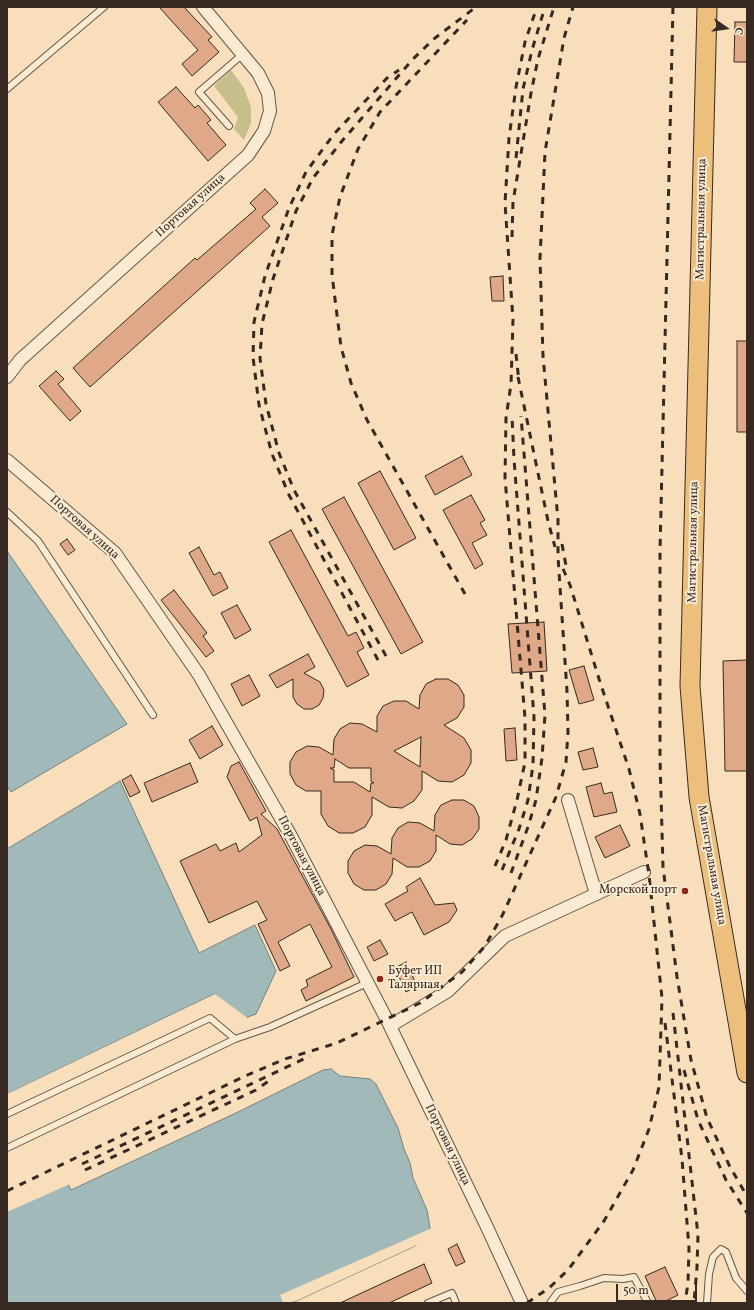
<!DOCTYPE html>
<meta charset="utf-8">
<style>
body{margin:0}
#map{position:relative;width:754px;height:1310px;overflow:hidden;background:#f8deba;font-family:Vollkorn,serif}
canvas{display:block}
.frame{position:absolute;inset:0;border:8px solid #362922;pointer-events:none}
.north{position:absolute;left:706px;top:8px;width:40px;height:40px;-webkit-text-stroke:3px #faead2;paint-order:stroke;rotate:103deg;font-size:11px;font-weight:700;line-height:16px;text-align:center;color:#362922}
.north::after{content:'';display:block;margin:auto;width:14px;height:18px;background:#362922;clip-path:polygon(50% 0,100% 100%,50% 72%,0 100%)}
.scale{position:absolute;left:616px;top:1284px;width:81px;height:18px;box-sizing:border-box;border:2px solid #362922;border-top:0;padding-left:5px;font-size:12px;line-height:14px;white-space:nowrap;color:#362922;-webkit-text-stroke:3px #faead2;paint-order:stroke}
</style>
<div id="map">
<canvas width="754" height="1310"></canvas>
<div class="frame"></div>
<div class="north">С</div>
<div class="scale">50 m</div>
</div>
<script>
const ctx = document.querySelector('canvas').getContext('2d');
ctx.lineJoin = 'round';
function paint(path, color) { ctx.fillStyle = color; ctx.fill(path, 'evenodd'); }
const shape = rows => new Path2D(rows.map(r => 'M' + r).join(''));
function strokePath(path, color, width, dash) { ctx.strokeStyle = color; ctx.lineWidth = width; ctx.lineCap = dash ? 'butt' : 'round'; ctx.setLineDash(dash || []); ctx.stroke(path); }
function write(font, color, halo, rows, align = 'center') {
  ctx.font = font + ' Vollkorn,serif'; ctx.lineWidth = 4; ctx.setLineDash([]); ctx.textBaseline = 'middle'; ctx.strokeStyle = halo; ctx.fillStyle = color; for (const [text, x, y, turn = 0] of rows) {
    ctx.save(); ctx.translate(x, y); ctx.rotate((+turn || 0) * Math.PI / 180); ctx.textAlign = isNaN(turn) ? turn : align; if (halo) ctx.strokeText(text, 0, 0); ctx.fillText(text, 0, 0); ctx.restore();
  }
}
paint(shape([
 [231,70,244,88,251,107,251,123,244,140,234,129,238,117,214,86]
]), '#c4bf8b');
const water = shape([
 [7,551,127,724,11,792,7,786,7,551],
 [120,781,199,953,255,925,276,971,256,1014,245,1018,214,994,7,1094,7,849,120,781],
 [331,1069,340,1076,370,1079,376,1084,398,1128,404,1149,410,1163,413,1178,427,1210,430,1228,430,1233,415,1246,292,1303,7,1303,7,1203,64,1176,71,1190,238,1112,323,1070,331,1069]
]);
paint(water, '#a1bab9');
strokePath(water, '#76807d', 1);
paint(shape([
 [215,994,249,1019,245,1020,227,1010,214,997,7,1096,7,1094],
 [63,1174,65,1175,70,1184,7,1212,7,1201],
 [432,1228,434,1237,296,1301,283,1303,280,1295]
]), '#f8deba');
const building = shape([
 [159,7,184,7,212,37,208,40,219,52,192,76,182,64,198,50,159,7],
 [735,22,747,22,747,62,734,62,735,22],
 [176,87,195,108,198,105,211,120,207,123,226,145,208,161,158,102,176,87],
 [265,189,278,203,262,217,270,226,90,387,73,368,195,258,197,260,256,209,250,203,265,189],
 [503,276,504,301,492,301,490,277,503,276],
 [737,341,747,341,747,432,737,432,737,341],
 [56,371,64,379,58,384,81,411,70,421,39,386,56,371],
 [462,456,472,475,435,495,425,476,462,456],
 [380,471,416,538,394,550,358,483,380,471],
 [471,495,485,520,480,523,487,535,472,543,483,564,475,569,443,510,471,495],
 [344,497,423,642,401,654,322,509,344,497],
 [291,530,348,636,356,632,364,648,357,652,369,675,347,687,269,542,291,530],
 [67,539,75,550,68,555,60,544,67,539],
 [199,547,214,575,220,572,228,588,213,596,189,553,199,547],
 [174,590,207,633,203,636,214,651,206,657,161,600,174,590],
 [237,605,251,630,235,639,221,613,237,605],
 [544,622,547,671,512,673,508,624,544,622],
 [308,654,315,667,304,673,320,682,324,690,323,698,319,705,312,709,304,709,297,704,293,697,293,679,277,688,269,675,308,654],
 [747,660,747,771,725,771,723,661,747,660],
 [584,666,594,700,579,704,569,670,584,666],
 [249,675,260,696,242,706,231,684,249,675],
 [436,679,448,679,458,685,464,695,464,707,457,718,444,725,464,738,471,750,471,763,464,775,452,782,438,781,422,771,422,790,414,801,402,808,389,807,372,797,372,815,365,827,353,833,339,833,328,826,321,814,321,791,306,791,296,785,290,774,290,762,296,752,307,746,319,747,333,755,334,739,340,729,350,723,362,724,377,732,377,716,383,706,394,701,406,701,419,709,420,695,426,684,436,679],
 [421,737,420,767,394,751,421,737],
 [335,759,349,768,371,768,371,781,374,783,371,783,370,792,354,782,334,782,334,770,330,768,334,768,335,759],
 [212,726,223,745,200,759,189,740,212,726],
 [515,728,517,760,506,761,504,729,515,728],
 [593,748,598,767,583,770,578,752,593,748],
 [239,762,266,811,261,814,277,829,331,929,354,977,306,1001,301,990,308,986,306,980,332,967,310,924,278,942,290,966,280,971,258,924,267,920,257,901,209,923,180,861,216,844,220,851,236,843,239,852,262,835,257,817,250,821,227,777,231,766,239,762],
 [190,763,198,782,152,802,144,783,190,763],
 [131,775,140,792,130,797,122,780,131,775],
 [601,783,604,794,612,792,617,812,594,817,586,787,601,783],
 [452,800,464,800,474,806,479,817,479,829,472,839,462,845,450,844,436,835,436,851,430,861,419,867,407,867,393,858,392,874,386,884,376,890,364,890,354,884,348,873,348,861,354,851,365,845,377,846,391,854,392,838,398,828,408,822,420,823,434,831,435,815,441,805,452,800],
 [620,825,630,846,605,858,595,837,620,825],
 [420,878,435,905,454,903,457,910,449,922,424,935,412,912,395,921,385,904,408,891,406,887,420,878],
 [380,940,388,954,374,961,367,947,380,940],
 [406,962,417,986,406,992,395,968,406,962],
 [457,1244,465,1262,456,1266,448,1249,457,1244],
 [424,1264,432,1283,389,1303,340,1303,424,1264],
 [665,1267,678,1295,662,1303,657,1303,645,1276,665,1267]
]);
paint(building, '#dfa888');
strokePath(building, '#362922', 1);
const service = shape([
 [7,89,104,7],
 [229,126,199,92,243,54],
 [7,512,38,541,153,715],
 [7,1114,210,1018,235,1039],
 [7,1148,235,1039,270,1027,367,983],
 [428,1303,452,1293,456,1303],
 [550,1303,558,1292,580,1286,604,1278,623,1279,634,1277,648,1303],
 [707,1303,709,1274,713,1257,721,1249,726,1252,736,1278,747,1291]
]);
const minor = shape([
 [7,377,20,360,248,155,264,131,270,111,268,93,258,73,203,7],
 [7,460,115,553,199,675,291,836,387,1020,486,1225,522,1303],
 [568,800,596,894],
 [390,1026,448,991,505,936,644,872]
]);
const trunk = shape([
 [707,7,690,686,699,797,747,1073]
]);
strokePath(service, '#665648', 8);
strokePath(minor, '#665648', 14);
strokePath(trunk, '#362922', 21);
strokePath(service, '#faead2', 6);
strokePath(minor, '#faead2', 12);
strokePath(trunk, '#ecbf7d', 19);
strokePath(shape([
 [673,7,660,550,660,759,663,867,677,977,691,1060,707,1118,730,1167,747,1196],
 [516,158,523,89,532,50,545,7],
 [512,237,513,202,531,93,538,59,554,7],
 [516,354,519,382],
 [518,377,548,521,555,547],
 [562,544,567,571],
 [465,594,367,420,351,383,341,347,332,275,332,235,340,197,358,149,380,112,467,20],
 [386,656,294,490,279,453,266,404,260,358,262,324,273,279,296,211,313,178,342,141,413,59,435,38,476,7],
 [378,660,289,495,272,454,259,405,253,357,254,322,265,276,289,208,306,172,334,134,387,78,399,70],
 [495,866,506,840,517,800,525,762,525,718,505,478,506,418,511,384,513,320,505,203,509,138,516,87,525,42,537,7],
 [502,870,519,829,528,800,533,765,534,717,514,459,512,416],
 [511,873,528,827,536,800,542,758,545,715,521,416],
 [673,1013,698,1235,697,1267,694,1303],
 [665,1023,682,1159,689,1248,688,1283,685,1303],
 [684,1070,698,1120,726,1180,747,1213],
 [82,1164,310,1056],
 [85,1170,256,1090,270,1080],
 [7,1191,243,1077,285,1059,337,1043,420,1003,462,972,485,946,503,914,556,797,566,762,568,732,567,691,558,557,558,520,543,356,540,259,545,152,564,38,573,7],
 [527,1303,549,1288,568,1270,604,1221,633,1170,649,1129,659,1087,662,998,649,875,640,814,629,769,600,682,570,585,561,564]
]), '#362922', 3, [7, 7]);
for (const [x, y, r, color] of [
 [685,891,4,"#8f2418"],
 [380,979,4,"#8f2418"]
]) { const dot = new Path2D(); dot.arc(x, y, r, 0, 2 * Math.PI); ctx.fillStyle = color; ctx.fill(dot); strokePath(dot, '#faead2', 1.5); }
write('12px', '#362922', '#faead2', [
 ["Портовая улица",191,206,-42],
 ["Магистральная улица",702,219,-89],
 ["Портовая улица",84,528,42],
 ["Магистральная улица",694,542,-89],
 ["Портовая улица",301,856,62],
 ["Магистральная улица",711,865,80],
 ["Портовая улица",447,1145,64]
]);
write('12px', '#362922', '#faead2', [
 ["Морской порт",677,891],
 ["Буфет ИП",388,972,"left"],
 ["Талярная",388,986,"left"]
], 'right');
</script>
